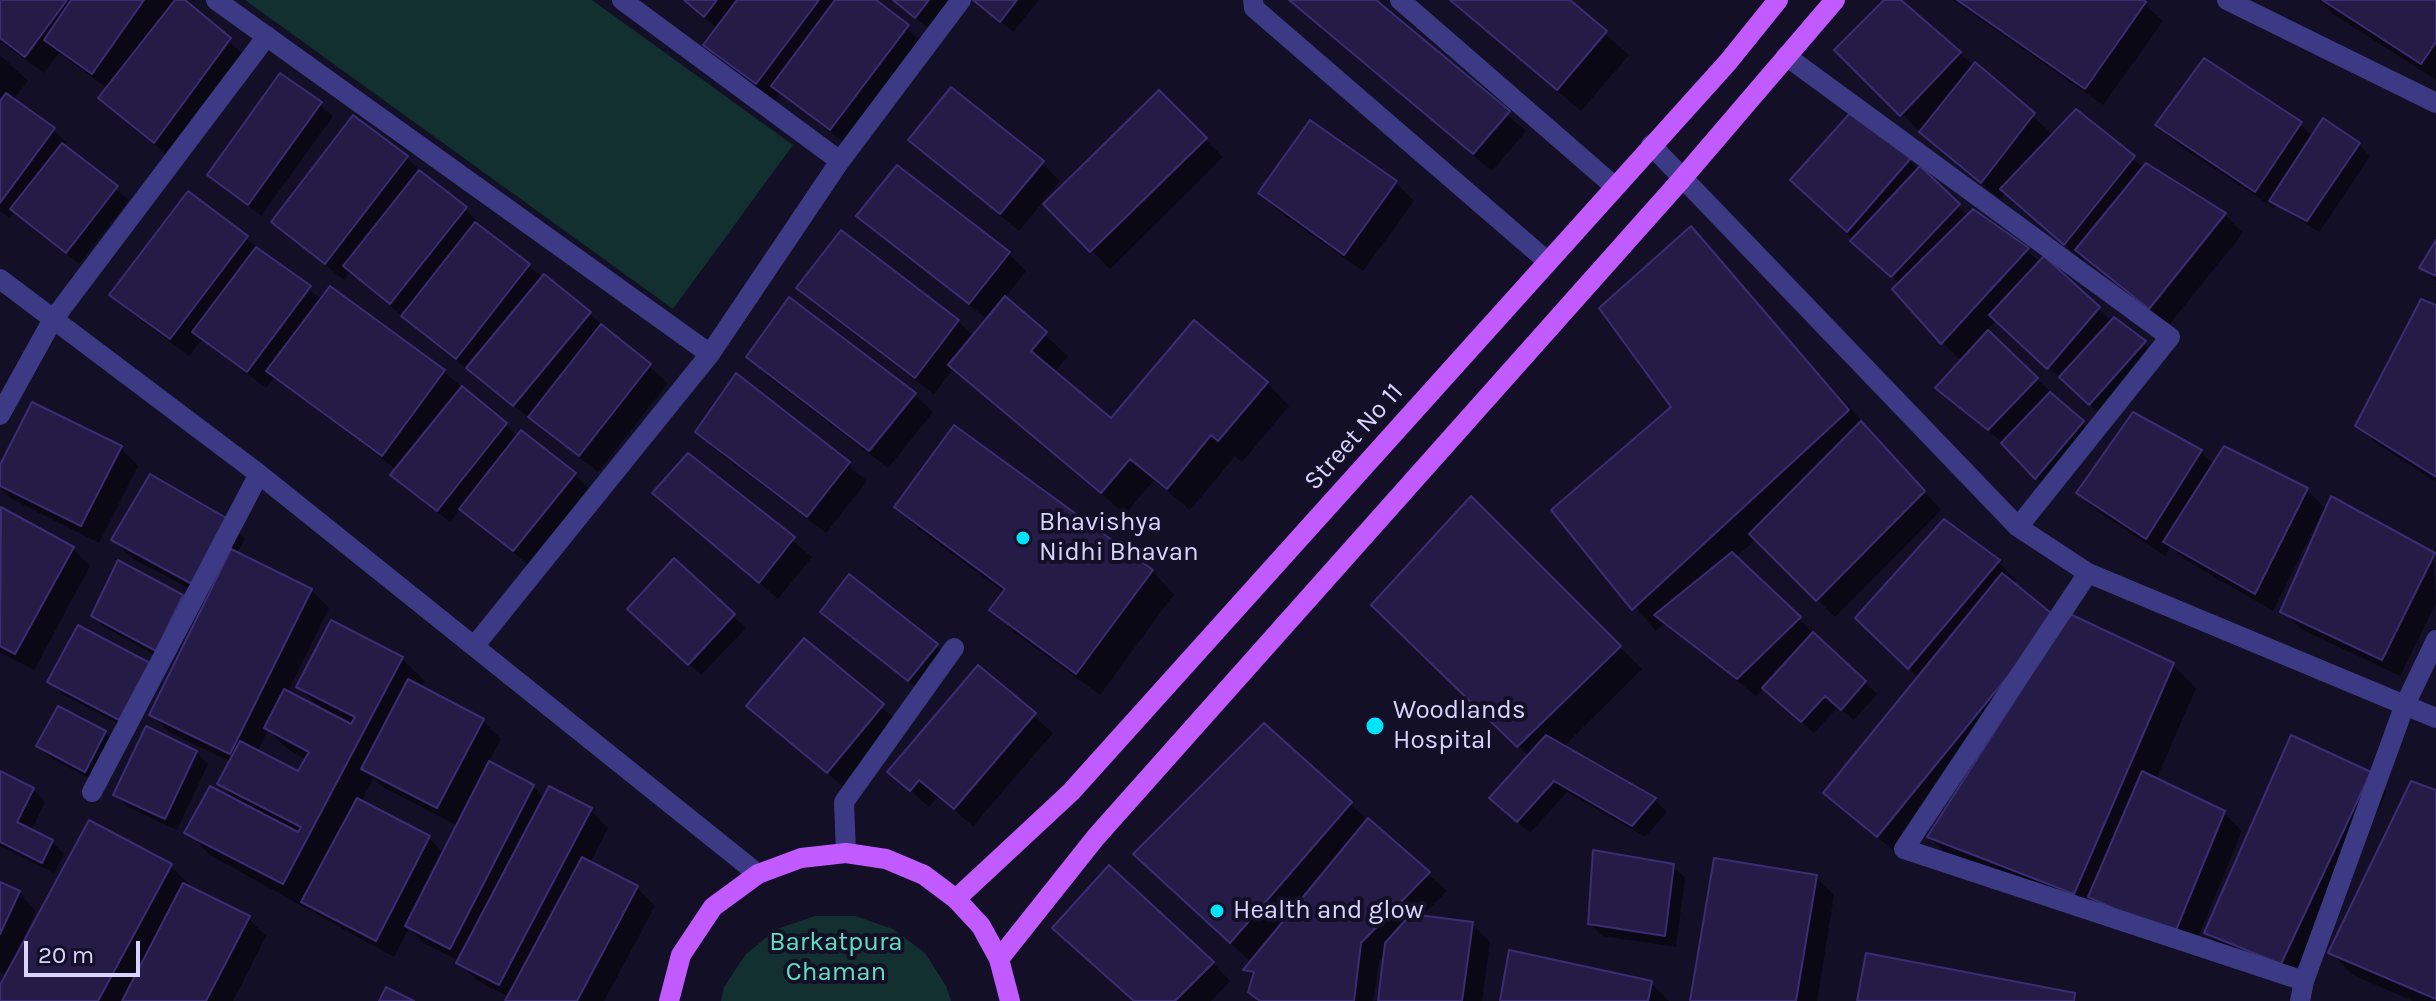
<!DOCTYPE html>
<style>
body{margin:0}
#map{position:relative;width:2436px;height:1001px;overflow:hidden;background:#130f26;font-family:Karla,sans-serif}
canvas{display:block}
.scale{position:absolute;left:24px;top:941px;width:116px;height:36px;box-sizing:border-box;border:4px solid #d9d4ff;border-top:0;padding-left:10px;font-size:24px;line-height:28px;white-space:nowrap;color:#d9d4ff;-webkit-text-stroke:6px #130f26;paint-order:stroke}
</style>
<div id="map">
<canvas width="2436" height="1001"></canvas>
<div class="scale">20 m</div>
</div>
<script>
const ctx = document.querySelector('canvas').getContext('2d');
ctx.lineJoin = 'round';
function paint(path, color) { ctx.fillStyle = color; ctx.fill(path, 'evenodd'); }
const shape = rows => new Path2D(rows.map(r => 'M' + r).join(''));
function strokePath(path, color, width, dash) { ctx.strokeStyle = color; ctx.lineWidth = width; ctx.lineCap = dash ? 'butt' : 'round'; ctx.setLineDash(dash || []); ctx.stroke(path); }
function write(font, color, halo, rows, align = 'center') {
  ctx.font = font + ' Karla,sans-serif'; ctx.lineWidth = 8; ctx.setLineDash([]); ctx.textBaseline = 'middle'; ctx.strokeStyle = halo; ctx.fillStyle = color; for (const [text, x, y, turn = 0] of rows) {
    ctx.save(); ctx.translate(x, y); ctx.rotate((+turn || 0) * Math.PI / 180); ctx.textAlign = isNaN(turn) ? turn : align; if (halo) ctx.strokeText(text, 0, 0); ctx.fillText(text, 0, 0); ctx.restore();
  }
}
paint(shape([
 [245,0,592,0,793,145,673,309],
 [815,916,855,916,893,929,925,953,946,986,951,1001,721,1001,724,987,746,954,777,929]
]), '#12302f');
paint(shape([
 [0,0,181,0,248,58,173,160,101,98,108,89,59,53,44,73,0,41],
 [682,0,872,0,925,44,848,146,780,93,775,101,723,63,706,45,718,29],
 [892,0,950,0,928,28],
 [976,0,1039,0,1013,32],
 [1288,0,1373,0,1526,131,1492,171],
 [1449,0,1567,0,1629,55,1581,111],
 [1887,0,1898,0,2054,135,2076,112,2144,168,2146,165,2225,215,2243,233,2168,326,2085,258,2083,261,2006,192,2000,199,1939,150,1837,50],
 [1953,0,2140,0,2163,21,2103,105],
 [2319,0,2436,0,2436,80,2332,13],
 [0,55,28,81,13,100,53,130,66,142,63,146,129,200,79,264,15,211,10,218,0,211],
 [281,76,333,116,261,216,209,175],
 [1159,93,1223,157,1110,269,1046,204],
 [1311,122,1396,183,1414,201,1363,271,1278,211,1260,193],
 [2300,124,2313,137,2358,144,2370,156,2319,232,2276,205,2274,208,2176,143,2158,125],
 [910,140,1042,163,1060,181,1019,231],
 [406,158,465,209,483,227,481,229,590,314,668,383,598,472,421,333,351,271,344,280,273,222],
 [1909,160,1969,216,1974,212,2041,262,2044,259,2112,322,2157,354,2102,416,1997,320,1986,331,2095,434,2049,490,2001,441,1938,388,1962,362,1942,342,1900,284,1810,198],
 [859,216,1008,253,1026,271,1004,299,1068,356,1054,373,1111,421,1267,383,1289,406,1242,462,1235,456,1190,510,1154,480,1125,514,954,368,934,394,817,306,799,288,958,321,974,337,988,320],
 [1691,229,1941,510,1835,617,1756,539,1735,558,1877,694,1854,720,1838,707,1814,733,1764,688,1756,696,1665,623,1656,631,1554,510,1674,408],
 [246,238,322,300,331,288,444,372,519,437,574,474,592,492,532,568,461,508,450,522,405,486,397,470,275,377,266,388,202,339,189,356,130,312,112,294],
 [2436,244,2436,281,2422,268],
 [789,300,915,395,933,412,888,468,766,375,749,357],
 [2436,307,2436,482,2376,443,2358,425],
 [737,376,867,481,826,533,715,450,698,432],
 [2134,415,2201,452,2214,465,2307,490,2327,510,2433,554,2436,603,2400,676,2301,629,2283,611,2325,514,2322,513,2273,611,2184,559,2171,546,2165,556,2097,511,2079,493],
 [121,448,138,466,99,543,12,499,0,487,0,469],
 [688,456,812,557,778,599,655,493],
 [1471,499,1642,669,1563,747,1655,800,1667,812,1645,837,1567,792,1530,833,1504,810,1529,756,1396,627],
 [896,506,1152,571,1174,594,1100,695,1015,633,992,610,1005,593,919,529],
 [1,510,73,549,90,566,34,670,0,652],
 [227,521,245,539,236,554,311,590,329,608,287,693,322,710,298,686,332,623,402,659,425,681,421,688,483,721,501,739,488,763,533,786,544,798,590,810,608,828,590,863,637,888,655,906,604,1001,507,1001,509,997,476,980,459,961,425,944,409,928,394,957,210,855,187,832,237,801,220,784,231,762,169,732,151,714,208,599,132,558,114,540],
 [268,730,289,750,307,760,299,774,257,752],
 [374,778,381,786,458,826,444,853,429,838,361,802],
 [1944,521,1998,562,2016,580,2012,584,2054,618,2071,617,2173,665,2196,688,2156,780,2224,813,2242,831,2192,952,1952,859,1929,837,1991,741,1988,739,1896,853,1825,793,1919,678,1857,618],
 [181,597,194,609,168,662,106,628,93,616],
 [822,611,936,646,949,658,921,692],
 [733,616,746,628,701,675,641,621],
 [79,628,132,731,62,694,50,682],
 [804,641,901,724,846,789,749,706],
 [979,668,1053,733,973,826,938,796,929,807,890,772],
 [59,708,105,733,117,745,97,782,51,758,39,746],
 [196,752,208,764,177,830,128,807,116,794],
 [0,773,33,789,45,802,31,831,52,842,64,854,54,873,0,846],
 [2369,773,2387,791,2300,980,2224,951,2206,933],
 [2436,793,2436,1001,2413,1001,2353,975,2331,953],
 [1350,804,1447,891,1421,917,1472,924,1490,942,1482,1001,1380,1001,1386,954,1379,961,1373,1001,1260,1001,1250,991,1254,978,1246,969,1252,963,1158,876],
 [170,866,193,888,248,918,266,936,233,1001,0,1001,0,989,7,976,0,972,0,884,19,893,36,911,26,934,29,936],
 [1673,866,1685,878,1676,947,1602,936,1590,923],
 [1816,877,1834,895,1817,1001,1692,1001],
 [1213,963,1230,981,1211,1001,1135,1001],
 [1651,983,1669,1001,1502,1001]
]), '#0007');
const building = shape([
 [0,0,67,0,25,57,0,38,0,0],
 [71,0,144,0,92,74,44,40,71,0],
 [175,0,185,0,231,38,154,143,98,98,175,0],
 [684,0,717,0,704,17,684,0],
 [737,0,819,0,756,84,703,45,737,0],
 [835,0,876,0,909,25,830,130,771,86,835,0],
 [893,0,929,0,915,18,893,0],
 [973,0,1017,0,1000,22,973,0],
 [1289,0,1376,0,1510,111,1473,154,1289,0],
 [1450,0,1570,0,1607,31,1557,90,1450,0],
 [1884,0,1901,0,1961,52,1900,116,1834,50,1884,0],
 [1957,0,2144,0,2146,2,2085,89,1957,0],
 [2322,0,2436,0,2436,42,2421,64,2322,0],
 [2204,58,2302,122,2255,192,2155,125,2204,58],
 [1975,62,2035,113,1981,183,1919,132,1975,62],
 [280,73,322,102,248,205,207,175,280,73],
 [951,87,1044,161,1000,214,908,140,951,87],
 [1159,90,1207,138,1090,252,1043,204,1159,90],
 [6,93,55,128,0,203,0,101,6,93],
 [2076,109,2135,156,2064,245,2000,189,2076,109],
 [1852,111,1911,158,1847,232,1790,180,1852,111],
 [353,115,408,156,325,264,271,222,353,115],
 [2323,118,2360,143,2307,221,2269,201,2323,118],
 [1310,120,1397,181,1344,255,1258,193,1310,120],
 [62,143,118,186,66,253,10,209,62,143],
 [2146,163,2226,213,2149,309,2075,250,2146,163],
 [897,165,1010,252,969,304,856,216,897,165],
 [1920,166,1960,204,1891,277,1850,241,1920,166],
 [419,170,467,207,390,304,343,266,419,170],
 [188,191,248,236,170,339,109,295,188,191],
 [1973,209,2029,248,1941,344,1892,289,1973,209],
 [475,222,530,264,456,359,401,316,475,222],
 [1691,226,1849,410,1632,610,1551,510,1671,407,1599,308,1691,226],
 [841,230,959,320,915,378,796,288,841,230],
 [2436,240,2436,276,2419,268,2436,240],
 [256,247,311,286,247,372,192,332,256,247],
 [2044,256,2100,307,2047,369,1989,315,2044,256],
 [544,274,591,312,513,406,466,368,544,274],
 [330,286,445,370,382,456,266,371,330,286],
 [1005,296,1047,332,1031,351,1111,418,1194,320,1268,382,1218,441,1211,435,1167,489,1130,459,1101,493,948,365,1005,296],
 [789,297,916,393,869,451,746,357,789,297],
 [2421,299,2436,305,2436,477,2355,426,2421,299],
 [2114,317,2146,341,2089,405,2059,377,2114,317],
 [601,324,651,364,579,456,528,417,601,324],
 [1988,330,2038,378,1988,430,1935,388,1988,330],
 [736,373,850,462,807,517,695,432,736,373],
 [462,386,507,423,437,511,390,475,462,386],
 [2050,392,2084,421,2035,479,2001,443,2050,392],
 [32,402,122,446,81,526,0,486,0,465,32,402],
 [2133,412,2202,450,2146,539,2076,493,2133,412],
 [1861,421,1925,491,1816,601,1749,534,1861,421],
 [954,425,1153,570,1076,674,989,610,1005,589,894,507,954,425],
 [521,430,576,473,513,551,459,509,521,430],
 [2224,446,2308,488,2255,594,2163,542,2224,446],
 [688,453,795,537,759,583,652,493,688,453],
 [150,474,228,519,192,584,111,540,150,474],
 [1471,496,1621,646,1517,747,1371,605,1471,496],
 [2331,496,2435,553,2382,660,2280,612,2331,496],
 [1,507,74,547,15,654,0,646,1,507],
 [1944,519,2000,560,1908,669,1855,618,1944,519],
 [231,549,312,589,230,754,149,715,231,549],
 [1732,552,1801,617,1737,679,1654,615,1732,552],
 [674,558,735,614,688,665,627,609,674,558],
 [118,560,183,595,156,651,91,616,118,560],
 [2002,573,2056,617,1877,837,1823,793,2002,573],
 [849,574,938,644,908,681,820,612,849,574],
 [2070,614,2174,663,2074,894,1927,837,2070,614],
 [331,620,403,657,283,884,184,833,210,786,298,832,301,827,217,784,240,741,298,771,309,752,264,728,284,689,351,724,355,717,296,687,331,620],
 [78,625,150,663,119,720,47,682,78,625],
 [1813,632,1866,681,1841,710,1825,696,1801,722,1762,688,1813,632],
 [804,638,884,704,827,773,746,706,804,638],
 [978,665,1036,713,954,809,919,780,910,791,887,772,978,665],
 [408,679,484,719,437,808,361,769,408,679],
 [58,706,106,731,85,772,36,746,58,706],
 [1264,723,1352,802,1230,943,1133,854,1264,723],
 [146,726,197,751,165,819,113,795,146,726],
 [1546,735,1656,798,1632,826,1554,781,1517,822,1489,798,1546,735],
 [2291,735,2371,772,2281,964,2204,933,2291,735],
 [489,761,534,785,450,949,405,926,489,761],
 [0,771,34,788,17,822,53,840,42,863,0,842,0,771],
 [2142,771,2225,811,2174,935,2088,897,2142,771],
 [2411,781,2436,790,2436,999,2328,953,2411,781],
 [549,786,592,808,499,985,456,963,549,786],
 [357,798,430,836,376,941,301,902,357,798],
 [1368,818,1430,872,1361,943,1354,1001,1260,1001,1248,992,1254,972,1243,970,1368,818],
 [89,820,172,864,98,1001,0,1001,0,985,89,820],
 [1593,850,1674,864,1665,936,1588,924,1593,850],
 [582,857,638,886,577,1001,505,1001,582,857],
 [1714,858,1817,875,1796,1001,1690,1001,1714,858],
 [1109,865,1214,962,1175,1001,1134,1001,1052,928,1109,865],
 [0,882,20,891,0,934,0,882],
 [183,883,250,916,206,1001,122,1001,183,883],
 [1411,914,1473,922,1462,1001,1378,1001,1385,943,1411,914],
 [1509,950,1652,981,1648,1001,1500,1001,1509,950],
 [1866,953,2075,993,2074,1001,1857,1001,1866,953],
 [386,987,414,1001,379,1001,386,987]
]);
paint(building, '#241b47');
strokePath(building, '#3b2d73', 2);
strokePath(shape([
 [216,0,710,354],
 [622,0,840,161],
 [1253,0,1254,8,1547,261],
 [1400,0,1614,186],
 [2227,0,2436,103],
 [1786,56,2170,337,2018,527],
 [1651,145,2018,527,2088,573,2436,718],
 [0,279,259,474,758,874],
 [0,415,52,321,267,36],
 [2088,573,1904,849,2304,981],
 [476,644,710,354,840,161,961,0],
 [92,792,259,474],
 [846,853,844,802,954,648],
 [2300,1001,2304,981,2404,707,2436,640]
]), '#3d3a85', 20);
strokePath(shape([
 [956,899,1071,792,1728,62,1778,0],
 [999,959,1096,837,1681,180,1835,0],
 [669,1001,681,955,713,907,758,874,801,858,846,853,886,859,924,875,956,899,981,926,999,959,1010,1001]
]), '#c25bff', 20);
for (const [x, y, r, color] of [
 [1023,538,8,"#00e5ff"],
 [1375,726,10,"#00e5ff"],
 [1217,911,8,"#00e5ff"]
]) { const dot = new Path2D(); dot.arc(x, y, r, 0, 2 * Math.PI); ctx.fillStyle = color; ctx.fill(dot); strokePath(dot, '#130f26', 3); }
write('26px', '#d9d4ff', '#130f26', [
 ["Street No 11",1354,437,-48]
]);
write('26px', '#d9d4ff', '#130f26', [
 ["Bhavishya",1039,523],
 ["Nidhi Bhavan",1039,553],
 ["Woodlands",1393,711],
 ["Hospital",1393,741],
 ["Health and glow",1233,911]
], 'left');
write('26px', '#5fe0c0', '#130f26', [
 ["Barkatpura",836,943],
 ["Chaman",836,973]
]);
</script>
